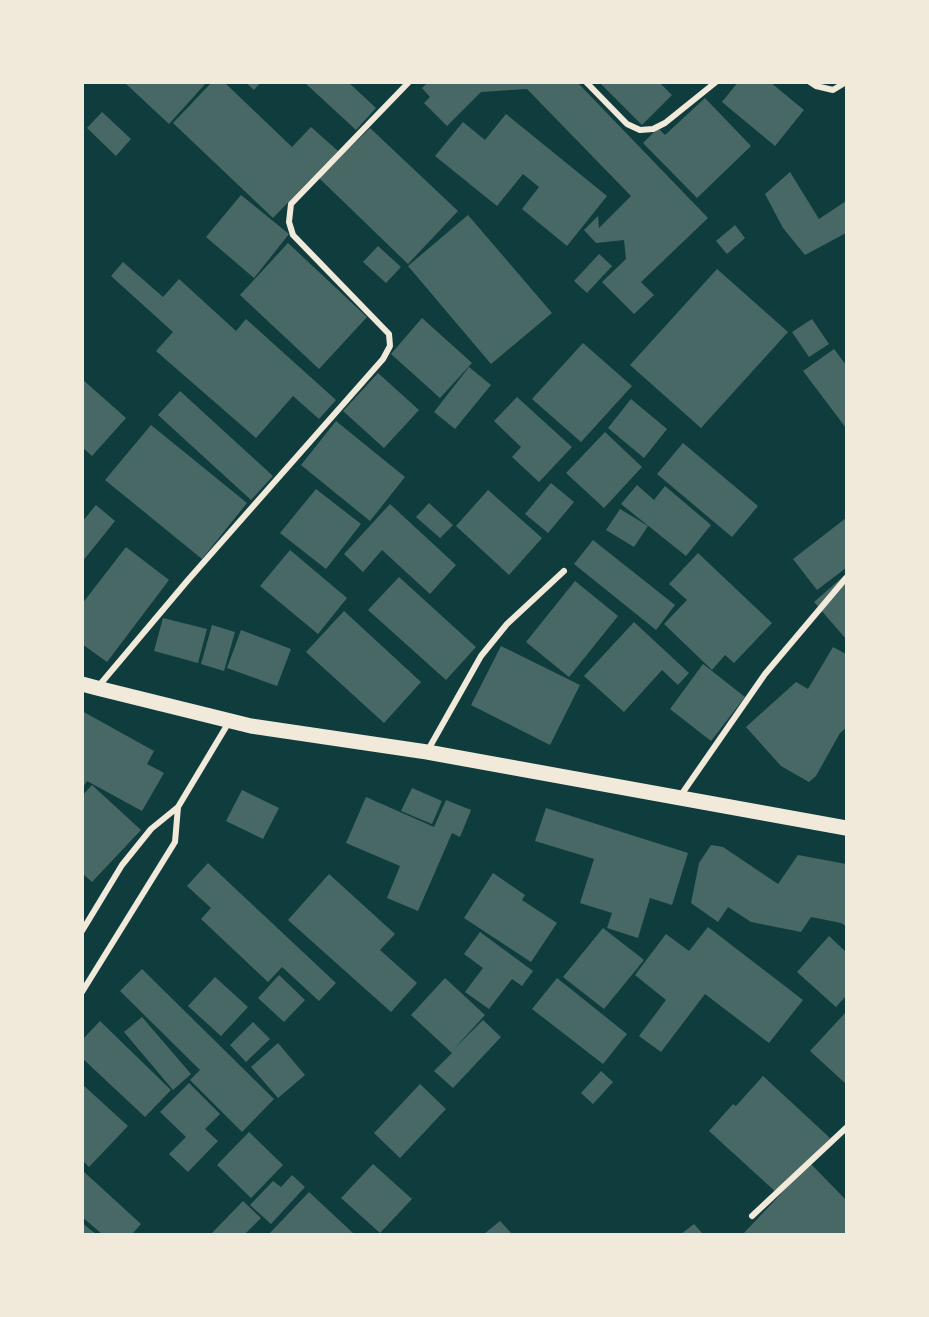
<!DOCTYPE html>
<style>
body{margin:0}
#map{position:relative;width:929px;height:1317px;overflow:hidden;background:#0f3d3e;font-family:Spectral,serif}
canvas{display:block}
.frame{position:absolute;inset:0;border:84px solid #f1e9da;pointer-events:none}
</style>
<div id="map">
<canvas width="929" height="1317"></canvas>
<div class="frame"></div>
</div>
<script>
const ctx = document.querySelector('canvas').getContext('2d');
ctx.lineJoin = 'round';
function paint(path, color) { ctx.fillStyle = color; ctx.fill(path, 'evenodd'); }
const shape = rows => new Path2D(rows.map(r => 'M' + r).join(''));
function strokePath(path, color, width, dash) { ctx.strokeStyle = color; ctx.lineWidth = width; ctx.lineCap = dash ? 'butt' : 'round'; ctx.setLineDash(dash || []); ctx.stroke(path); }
paint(shape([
 [124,82,207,82,169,124],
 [212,82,224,82,292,147,311,127,338,151,273,218,173,123],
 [245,82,261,82,254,90],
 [304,82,348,82,376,108,356,130],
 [428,82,577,82,708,218,641,282,654,295,634,314,602,282,626,259,624,240,596,243,584,230,598,216,599,228,631,196,527,89,481,92,447,126,424,103,430,97,422,88],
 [599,82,659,82,672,95,642,125],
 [738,82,770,82,804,110,775,146,722,102],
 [705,98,751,146,697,198,643,143,658,128,665,135],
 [102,112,131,139,116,156,87,128],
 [506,114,607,196,567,246,522,209,539,187,523,174,497,206,435,156,463,122,485,140],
 [370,128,458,211,408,264,319,178],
 [790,172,819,219,846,201,846,233,805,255,783,228,765,194],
 [241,195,289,234,254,278,206,237],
 [468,215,552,313,491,364,408,266],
 [735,225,745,238,727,254,716,241],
 [288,243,367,317,319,369,240,295],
 [378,246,401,267,386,283,363,262],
 [599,254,612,266,587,293,574,281],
 [123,262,163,297,179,279,236,331,246,319,336,400,319,419,293,396,256,438,156,351,173,332,111,276],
 [717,269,788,332,701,428,630,365],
 [422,318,472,363,440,398,391,354],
 [812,319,829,344,809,357,792,332],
 [583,343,632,386,581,442,532,399],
 [834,349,846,365,846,428,803,371],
 [469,367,491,385,455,429,434,412],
 [378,373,419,410,384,448,343,411],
 [82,379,126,418,92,456,82,447],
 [180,391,273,476,251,500,158,415],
 [517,397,572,447,539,482,512,457,521,447,494,421],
 [631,399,667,429,644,458,608,428],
 [336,421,405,477,370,521,301,465],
 [151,425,247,503,202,559,105,480],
 [605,432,642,467,604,508,566,473],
 [683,443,758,506,732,537,657,474],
 [551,483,574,502,548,533,525,514],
 [637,485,654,500,665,486,711,525,686,556,621,504],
 [316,489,361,524,326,569,280,533],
 [488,490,542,538,509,575,456,526],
 [429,503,453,525,440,538,416,517],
 [390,504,456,565,430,594,382,550,363,572,344,554],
 [96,505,115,521,82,562,82,522],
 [620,509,648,526,634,547,606,530],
 [846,518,846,568,817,590,793,559],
 [593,540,675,605,656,630,574,564],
 [126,547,169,580,107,662,82,644,82,604],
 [290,550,347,598,318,634,260,586],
 [698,553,772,623,734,663,725,655,712,670,664,624,687,600,669,584],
 [846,574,846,639,814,602],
 [399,577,476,647,446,680,368,610],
 [575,581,618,616,569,677,526,642],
 [344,611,421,682,384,723,306,652],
 [163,618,207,629,198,663,154,651],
 [634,622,689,673,678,685,662,670,624,712,584,676],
 [212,625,235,632,224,671,201,664],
 [241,630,291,649,277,686,227,668],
 [501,646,580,685,550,745,471,705],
 [833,647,846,654,846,728,840,733,816,776,809,782,781,766,746,727,796,682,808,689],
 [703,664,745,697,711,741,670,709],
 [82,711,154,751,147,764,164,773,142,811,87,781,82,789],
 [92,785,141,830,92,882,82,873,82,796],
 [412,788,442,801,432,824,401,811],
 [242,790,279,808,263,839,226,821],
 [366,797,434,827,446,800,471,810,460,837,452,833,418,911,387,898,400,866,346,843],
 [546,808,688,853,672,905,650,898,638,938,607,928,612,913,580,903,594,859,535,841],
 [711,845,723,847,778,884,798,855,846,864,846,926,841,923,811,917,801,932,751,922,728,907,718,922,691,903,699,863],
 [208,863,336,983,319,1001,282,967,268,982,201,919,211,908,187,886],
 [493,873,525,895,522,900,557,923,531,962,464,918],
 [329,874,395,934,380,950,417,983,391,1012,288,920],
 [708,927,803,1000,769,1043,705,994,661,1052,639,1036,666,1000,635,975,666,934,689,951],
 [603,928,644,960,604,1009,563,977],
 [480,932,533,971,522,986,512,979,489,1009,465,992,483,968,464,954],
 [829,936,846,952,846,996,836,1007,797,972],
 [142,969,274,1099,242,1132,190,1080,200,1070,120,991],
 [279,975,305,1000,284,1022,258,998],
 [215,977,248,1007,221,1036,188,1006],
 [445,978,485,1015,453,1050,483,1020,501,1037,453,1088,434,1071,452,1053,411,1015],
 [557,978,627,1034,603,1064,532,1009],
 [846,1012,846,1084,810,1051],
 [142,1017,191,1074,173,1090,124,1032],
 [100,1021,171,1090,145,1117,82,1058,82,1040],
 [253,1022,270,1039,246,1062,230,1045],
 [278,1043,305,1075,278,1098,251,1067],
 [601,1071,613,1082,593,1104,581,1093],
 [763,1076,830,1138,778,1194,709,1131,733,1104,736,1106],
 [189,1083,220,1114,205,1129,218,1141,188,1172,169,1154,186,1137,160,1112],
 [82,1084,128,1126,89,1167,82,1160],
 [420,1084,446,1109,400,1158,374,1133],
 [249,1132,283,1165,251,1198,217,1165],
 [810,1163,846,1200,846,1234,743,1234],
 [373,1164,412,1199,380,1233,341,1198],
 [82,1170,141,1224,132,1234,102,1234,82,1217],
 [292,1175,305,1187,271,1224,250,1205,273,1181,281,1187],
 [309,1192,354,1234,269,1234],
 [243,1201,261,1218,245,1234,211,1234],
 [500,1221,512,1234,484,1234],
 [82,1223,96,1234,82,1234],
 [694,1224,703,1234,681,1234]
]), '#486865');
strokePath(shape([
 [586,82,627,124,640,130,653,129,665,123,716,82],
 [810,82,816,86,833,90,846,82],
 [97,688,188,580,383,359,390,346,389,334,293,235,289,222,291,204,409,82],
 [428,750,481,656,507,624,564,571],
 [681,795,765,674,846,578],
 [82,931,122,865,151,829,178,807,229,722],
 [82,992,175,842,178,807],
 [752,1216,846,1128]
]), '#f1e9da', 6);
strokePath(shape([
 [82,684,97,688,251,726,427,752,846,828]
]), '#f1e9da', 15);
</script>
